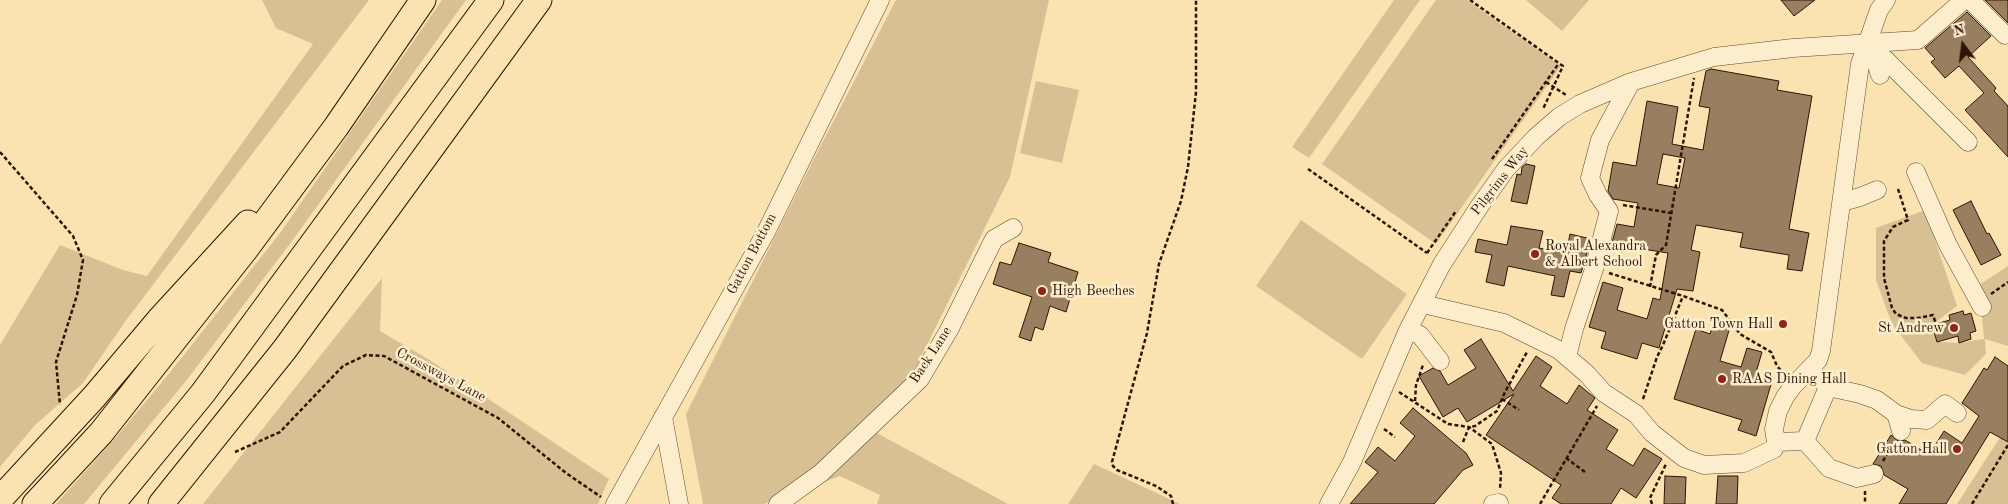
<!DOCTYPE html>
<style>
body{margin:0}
#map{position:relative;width:2008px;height:504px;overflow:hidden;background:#fae3b1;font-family:"Old Standard TT",serif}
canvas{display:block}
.north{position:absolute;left:1938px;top:20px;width:50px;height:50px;-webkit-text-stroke:4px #fcedcc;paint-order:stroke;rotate:345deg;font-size:14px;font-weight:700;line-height:20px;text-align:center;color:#2e1307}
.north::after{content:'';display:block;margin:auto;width:18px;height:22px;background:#2e1307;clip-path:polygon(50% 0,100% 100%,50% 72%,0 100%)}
</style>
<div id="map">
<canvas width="2008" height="504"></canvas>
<div class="north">N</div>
</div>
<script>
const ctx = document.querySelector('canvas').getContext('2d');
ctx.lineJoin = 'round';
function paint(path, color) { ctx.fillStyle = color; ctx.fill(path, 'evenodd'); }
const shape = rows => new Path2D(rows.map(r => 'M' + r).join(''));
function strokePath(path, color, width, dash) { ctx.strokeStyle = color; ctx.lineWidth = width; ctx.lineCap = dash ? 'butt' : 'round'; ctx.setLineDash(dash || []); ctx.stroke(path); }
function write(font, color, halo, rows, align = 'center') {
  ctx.font = font + ' "Old Standard TT",serif'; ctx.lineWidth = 5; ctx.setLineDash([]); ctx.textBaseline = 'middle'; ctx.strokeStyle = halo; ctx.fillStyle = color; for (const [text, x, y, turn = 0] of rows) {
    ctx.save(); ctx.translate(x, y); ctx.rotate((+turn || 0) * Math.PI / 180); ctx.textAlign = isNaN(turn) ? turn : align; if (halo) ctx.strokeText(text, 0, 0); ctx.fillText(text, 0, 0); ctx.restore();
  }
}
paint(shape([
 [262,0,369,0,127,319,83,383,35,425,0,467,0,345,60,245,123,270,147,276,313,44,276,28],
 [442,0,466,0,292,241,186,381,84,504,56,504,117,436,172,370,280,233],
 [896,0,1049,0,1010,177,914,371,864,426,1008,504,877,504,880,495,840,476,764,504,703,504,686,414,818,151],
 [1394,0,1420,0,1309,158,1292,147],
 [1436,0,1467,0,1561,66,1436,244,1322,164],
 [1526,0,1589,0,1562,31],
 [1036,81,1079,90,1062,163,1020,153],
 [1925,210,1957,306,1932,325,1938,342,1959,343,1984,339,1979,285,2008,266,2008,346,1985,339,1986,354,1965,375,1922,363,1892,324,1876,280,1876,228],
 [1301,220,1407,294,1362,359,1256,286],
 [382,278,380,331,428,359,609,479,598,504,203,504],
 [2008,425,2008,504,1957,504],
 [1094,464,1180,504,1068,504]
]), '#d7c094');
const building = shape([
 [1781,0,1815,0,1794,16,1781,0],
 [1985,0,2008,0,2008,23,1985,0],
 [1967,12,1991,36,1968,57,1996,88,1994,91,2008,106,2008,157,1965,110,1984,93,1959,66,1945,78,1931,62,1935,59,1925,48,1967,12],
 [1711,69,1779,81,1777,90,1812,96,1789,229,1809,233,1802,271,1787,269,1789,255,1740,247,1743,233,1696,225,1691,250,1700,252,1693,291,1677,289,1659,348,1642,343,1637,359,1601,348,1606,332,1589,327,1603,282,1623,288,1617,310,1647,319,1653,298,1660,300,1668,253,1624,246,1623,252,1610,250,1617,224,1634,227,1638,203,1613,199,1608,191,1613,162,1636,166,1647,101,1678,107,1672,144,1703,150,1710,108,1699,106,1706,71,1711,69],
 [1663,154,1685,158,1679,188,1657,184,1663,154],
 [1526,164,1535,166,1527,204,1511,201,1517,174,1521,175,1522,167,1526,164],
 [1971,201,1987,234,1989,233,2001,255,1981,265,1953,210,1971,201],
 [1511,226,1543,231,1539,248,1566,254,1570,234,1591,239,1581,273,1570,271,1564,297,1551,295,1555,276,1508,266,1504,286,1486,282,1492,255,1475,252,1478,239,1507,245,1511,226],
 [1019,243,1051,253,1048,262,1078,272,1066,312,1050,306,1043,330,1035,327,1031,341,1019,337,1032,297,993,284,1000,262,1011,265,1019,243],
 [1963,311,1964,315,1971,313,1976,331,1970,333,1971,339,1959,343,1958,336,1937,342,1932,325,1950,320,1949,315,1963,311],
 [1714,322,1730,327,1720,361,1741,367,1747,348,1762,352,1755,376,1772,381,1756,436,1738,430,1742,420,1674,399,1696,329,1710,334,1714,322],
 [1481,339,1513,391,1536,356,1552,367,1540,386,1567,404,1579,385,1595,398,1587,410,1618,430,1606,449,1633,466,1644,448,1662,459,1636,498,1621,488,1611,504,1561,504,1552,498,1561,485,1486,435,1514,394,1467,422,1458,408,1443,417,1419,376,1433,368,1440,371,1448,385,1476,368,1464,350,1481,339],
 [1995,357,2008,366,2008,442,1990,432,1946,504,1899,504,1908,489,1884,475,1881,466,1873,464,1891,435,1898,441,1905,440,1929,455,1944,431,1962,443,1979,416,1962,403,1984,368,1987,370,1995,357],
 [1413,408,1466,453,1473,465,1463,470,1434,504,1350,504,1378,472,1365,462,1378,447,1395,461,1415,436,1400,423,1413,408],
 [1665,476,1686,477,1685,504,1664,504,1665,476],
 [1718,476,1738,476,1737,504,1716,504,1718,476]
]);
paint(building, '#987f5f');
strokePath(building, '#2e1307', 1);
const minor = shape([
 [1970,0,2005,35],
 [1868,44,1874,56,1885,59,1968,142],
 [1874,56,1880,75],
 [1916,172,1948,245,1982,307],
 [1842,202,1860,197,1877,190],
 [1423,304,1504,323,1559,350,1587,374,1604,393,1636,414,1652,433,1684,458,1704,465,1744,463,1774,449,1776,442,1774,429,1778,411,1785,397,1793,386,1818,360,1821,351,1860,64,1879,10,1886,0],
 [1408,330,1420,335,1440,361],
 [1567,357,1574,329,1594,269,1609,211,1598,195,1590,178,1600,140,1631,82],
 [1828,387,1860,394,1877,400,1896,414,1911,419,1927,420,1945,404,1957,413],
 [1896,414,1901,431],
 [663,417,679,504],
 [1805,441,1829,468,1857,478,1874,474],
 [1776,442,1805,441,1828,387,1820,378],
 [615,504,766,232,880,0],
 [778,504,821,473,920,379,949,330,994,239,1013,228],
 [1329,504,1352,462,1408,330,1442,264,1479,207,1506,169,1536,137,1559,117,1580,104,1631,82,1714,57,1793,48,1918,40,1964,0],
 [1493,504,1499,503]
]);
const highway = shape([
 [0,499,94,397,159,320,248,223],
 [35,504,101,433,245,250,336,127,423,0],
 [112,504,203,393,491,0],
 [161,504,285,349,539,0]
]);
strokePath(minor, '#614732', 19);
strokePath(highway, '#2e1307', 27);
strokePath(shape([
 [1470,0,1563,66,1543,109],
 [1546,82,1566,95],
 [0,152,73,236,83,260,77,295,56,362,60,405],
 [1492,159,1559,63],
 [1308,169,1427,253],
 [1898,189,1908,220,1893,227,1884,241,1884,278,1892,308,1896,314,1906,318,1918,318,1933,315,1936,324],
 [1623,205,1671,213],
 [1427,253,1456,211],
 [1609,273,1683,296,1722,310,1740,334,1771,352,1777,366,1783,373],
 [1650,287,1656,255,1666,245,1694,78],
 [1991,294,2008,282],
 [1399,392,1448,424,1469,427,1492,444,1501,473,1500,489],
 [1502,399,1519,410],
 [1643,399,1657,357,1663,345,1683,296],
 [1415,401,1416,385,1423,365],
 [1384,429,1395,437],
 [1463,442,1469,427,1475,426,1497,411,1505,392,1527,352],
 [235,452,280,432,343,366,366,355,384,356,498,418,566,473,601,497],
 [1566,458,1585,472],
 [1883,461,1893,444],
 [1865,491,1865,504],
 [1173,504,1171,496,1156,486,1117,470,1113,466,1112,462,1147,333,1159,264,1181,201,1188,167,1196,92,1196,0],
 [1540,504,1597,406],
 [1652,504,1650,498,1666,464],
 [1972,504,2008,445]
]), '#2e1307', 2.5, [4, 2.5]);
strokePath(minor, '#fcedcc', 18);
strokePath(highway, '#fae3b1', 25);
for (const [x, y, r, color] of [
 [1535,254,5,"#8f2418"],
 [1042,291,5,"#8f2418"],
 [1783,324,5,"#8f2418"],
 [1954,328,5,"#8f2418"],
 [1722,379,5,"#8f2418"],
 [1957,449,5,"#8f2418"]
]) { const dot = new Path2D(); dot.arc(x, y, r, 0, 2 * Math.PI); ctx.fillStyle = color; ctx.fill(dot); strokePath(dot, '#fcedcc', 2); }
write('14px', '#2e1307', '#fcedcc', [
 ["Pilgrims Way",1500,181,-52],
 ["Gatton Bottom",752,254,-62],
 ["Back Lane",931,355,-57],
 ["Crossways Lane",441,375,28]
]);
write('14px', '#2e1307', '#fcedcc', [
 ["Royal Alexandra",1545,246],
 ["& Albert School",1545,262],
 ["High Beeches",1052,291],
 ["Gatton Town Hall",1773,324,"right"],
 ["St Andrew",1944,328,"right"],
 ["RAAS Dining Hall",1732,379],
 ["Gatton Hall",1947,449,"right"]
], 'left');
</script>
